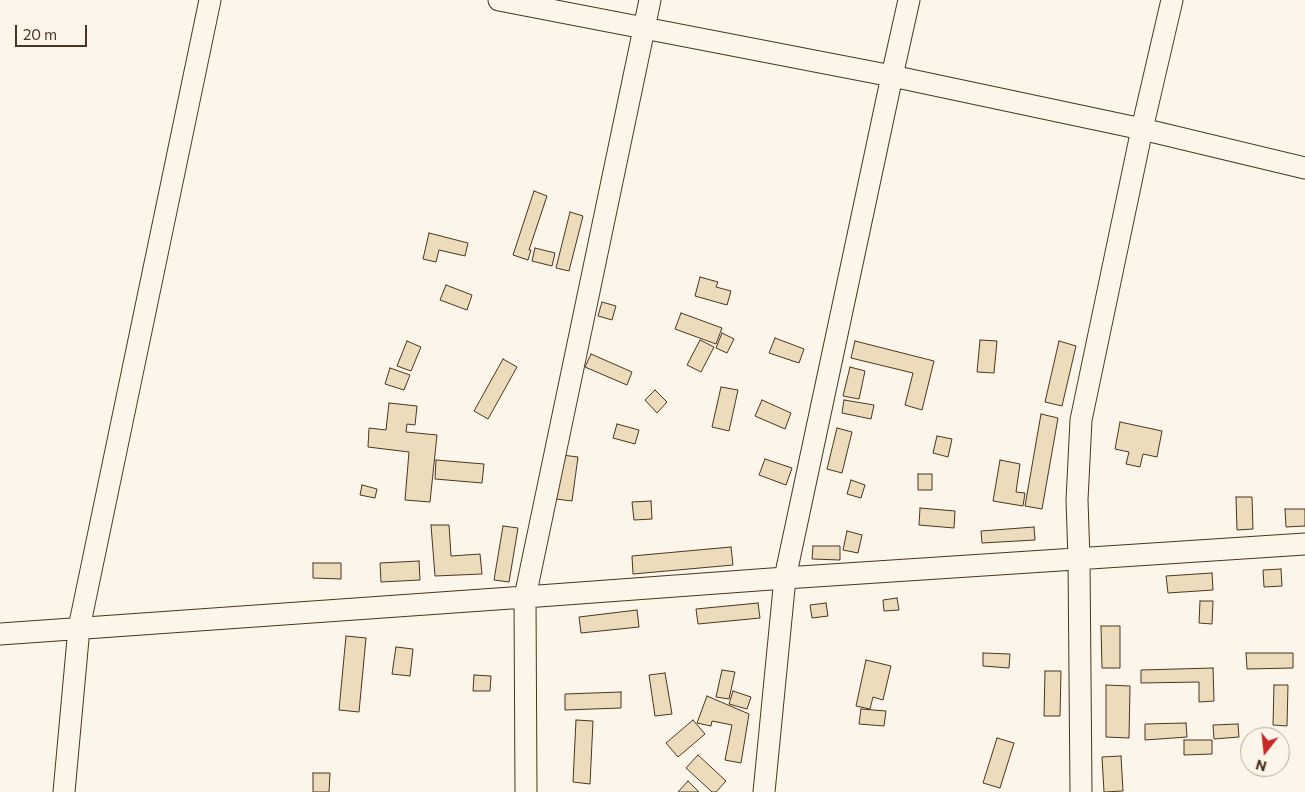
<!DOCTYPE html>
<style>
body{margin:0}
#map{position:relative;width:1305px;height:792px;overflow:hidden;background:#fbf6e9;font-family:Commissioner,sans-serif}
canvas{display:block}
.north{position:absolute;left:1240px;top:727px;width:50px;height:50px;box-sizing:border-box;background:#fbf6e9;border:1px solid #b4a999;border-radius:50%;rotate:196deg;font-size:14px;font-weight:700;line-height:20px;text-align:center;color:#4a3520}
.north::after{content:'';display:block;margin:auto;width:18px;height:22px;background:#c62828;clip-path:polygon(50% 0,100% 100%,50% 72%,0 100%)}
.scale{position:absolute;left:15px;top:25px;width:72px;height:22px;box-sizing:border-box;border:2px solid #4a3520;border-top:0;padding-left:6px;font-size:15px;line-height:18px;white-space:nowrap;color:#4a3520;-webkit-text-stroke:4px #fbf6e9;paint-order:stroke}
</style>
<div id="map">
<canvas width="1305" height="792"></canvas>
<div class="north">N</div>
<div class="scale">20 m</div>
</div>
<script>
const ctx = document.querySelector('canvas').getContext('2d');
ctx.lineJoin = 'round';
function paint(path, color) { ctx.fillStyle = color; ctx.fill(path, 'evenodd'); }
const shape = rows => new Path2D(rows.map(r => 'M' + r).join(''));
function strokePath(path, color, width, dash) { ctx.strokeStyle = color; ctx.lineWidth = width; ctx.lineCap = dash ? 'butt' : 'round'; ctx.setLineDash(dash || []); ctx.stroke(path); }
const building = shape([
 [534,191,547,196,529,250,531,250,528,260,513,255,534,191],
 [570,212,583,216,569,271,556,268,570,212],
 [429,233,468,243,465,256,439,250,436,262,423,259,429,233],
 [535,248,555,253,552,266,532,261,535,248],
 [700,277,718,282,716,287,731,291,727,305,695,296,700,277],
 [446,285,472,295,467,310,440,300,446,285],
 [602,302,616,306,612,320,598,316,602,302],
 [681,313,722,328,716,344,675,329,681,313],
 [722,333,734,339,727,353,716,348,722,333],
 [775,338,804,349,799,363,769,353,775,338],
 [700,340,714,347,701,372,687,365,700,340],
 [980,340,997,341,994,373,977,372,980,340],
 [407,341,421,347,411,371,397,366,407,341],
 [855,341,934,361,922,410,905,405,913,373,851,358,855,341],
 [1059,341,1076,346,1062,406,1045,402,1059,341],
 [591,354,632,372,627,385,585,367,591,354],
 [503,359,517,367,488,419,474,411,503,359],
 [850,367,865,371,859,399,843,396,850,367],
 [390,368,410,375,404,390,385,384,390,368],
 [721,387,738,390,729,431,712,427,721,387],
 [655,390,667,402,657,413,645,400,655,390],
 [762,400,791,413,785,429,755,416,762,400],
 [844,400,874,405,871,419,842,413,844,400],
 [389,403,417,406,415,425,407,424,406,432,437,435,430,502,405,500,409,452,368,447,369,428,386,430,389,403],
 [1041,414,1058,418,1042,509,1025,506,1041,414],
 [1120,422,1162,431,1157,457,1143,454,1140,467,1126,464,1129,452,1115,449,1120,422],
 [617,424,639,430,635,444,613,438,617,424],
 [837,428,852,432,842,473,827,469,837,428],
 [937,436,952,439,948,457,933,453,937,436],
 [562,455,578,457,572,501,556,499,562,455],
 [765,459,792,468,786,485,759,475,765,459],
 [436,460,484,464,482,483,435,479,436,460],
 [1000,460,1020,464,1016,492,1025,493,1023,506,993,501,1000,460],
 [918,474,932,474,932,490,918,490,918,474],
 [851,480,865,485,861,498,847,494,851,480],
 [362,485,377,489,375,498,360,495,362,485],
 [1236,497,1252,497,1253,529,1237,530,1236,497],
 [651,501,652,519,634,520,632,502,651,501],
 [920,508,955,511,954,528,919,525,920,508],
 [1285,509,1305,509,1305,526,1286,527,1285,509],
 [431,525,449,525,451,556,480,554,482,574,435,576,431,525],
 [503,526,518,528,509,582,494,580,503,526],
 [1034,527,1035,540,982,543,981,531,1034,527],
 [847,531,862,535,858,553,843,550,847,531],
 [813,546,840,546,840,560,812,559,813,546],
 [731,547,733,565,633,574,632,556,731,547],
 [419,561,420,580,381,582,380,563,419,561],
 [313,563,341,563,341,579,313,578,313,563],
 [1281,569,1282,586,1264,587,1263,570,1281,569],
 [1212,573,1213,590,1168,593,1166,576,1212,573],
 [897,598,899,610,884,611,883,600,897,598],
 [1200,601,1213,601,1212,624,1199,623,1200,601],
 [758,603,760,618,698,624,696,609,758,603],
 [826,603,828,616,812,618,810,605,826,603],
 [637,610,639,627,581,633,579,617,637,610],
 [1101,626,1120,626,1120,668,1102,668,1101,626],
 [346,636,366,638,359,712,339,710,346,636],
 [396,647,413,649,410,676,392,674,396,647],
 [983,653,1010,654,1009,668,983,666,983,653],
 [1246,653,1293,653,1293,668,1247,669,1246,653],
 [866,660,891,666,883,700,873,697,870,709,856,706,866,660],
 [1213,668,1214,701,1199,702,1199,682,1141,683,1141,670,1213,668],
 [722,670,735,672,729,699,716,697,722,670],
 [1045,671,1061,671,1060,716,1044,716,1045,671],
 [665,673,672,714,655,716,649,675,665,673],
 [474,675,491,676,490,691,473,691,474,675],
 [1106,685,1130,686,1129,738,1106,737,1106,685],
 [1274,685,1288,685,1287,726,1273,725,1274,685],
 [733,691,751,697,747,709,729,704,733,691],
 [621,692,621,708,565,710,565,694,621,692],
 [707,696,749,714,741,763,725,760,732,725,712,721,711,726,697,723,707,696],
 [861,709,886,711,884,726,859,724,861,709],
 [576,720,593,721,590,784,573,782,576,720],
 [693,720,705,734,678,757,666,743,693,720],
 [1186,723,1187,737,1145,740,1145,724,1186,723],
 [1238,724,1239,737,1214,739,1213,725,1238,724],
 [997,738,1014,743,1000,788,983,783,997,738],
 [1184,740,1212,740,1212,754,1184,755,1184,740],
 [698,755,726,781,716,792,712,792,686,768,698,755],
 [1121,756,1123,791,1104,792,1102,757,1121,756],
 [313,773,330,773,329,792,313,792,313,773],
 [688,781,699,792,678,792,688,781]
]);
paint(building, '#ecdcbc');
strokePath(building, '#4a3520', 1);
const street = shape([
 [499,0,892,76,1142,129,1305,168],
 [0,634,525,597,785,578,1305,544],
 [64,792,79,628,210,0],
 [526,792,525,597,650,0],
 [764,792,785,578,892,76,909,0],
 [1081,792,1079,559,1077,500,1081,420,1142,129,1172,0]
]);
strokePath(street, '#4a3520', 23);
strokePath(street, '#fbf6e9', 21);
</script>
